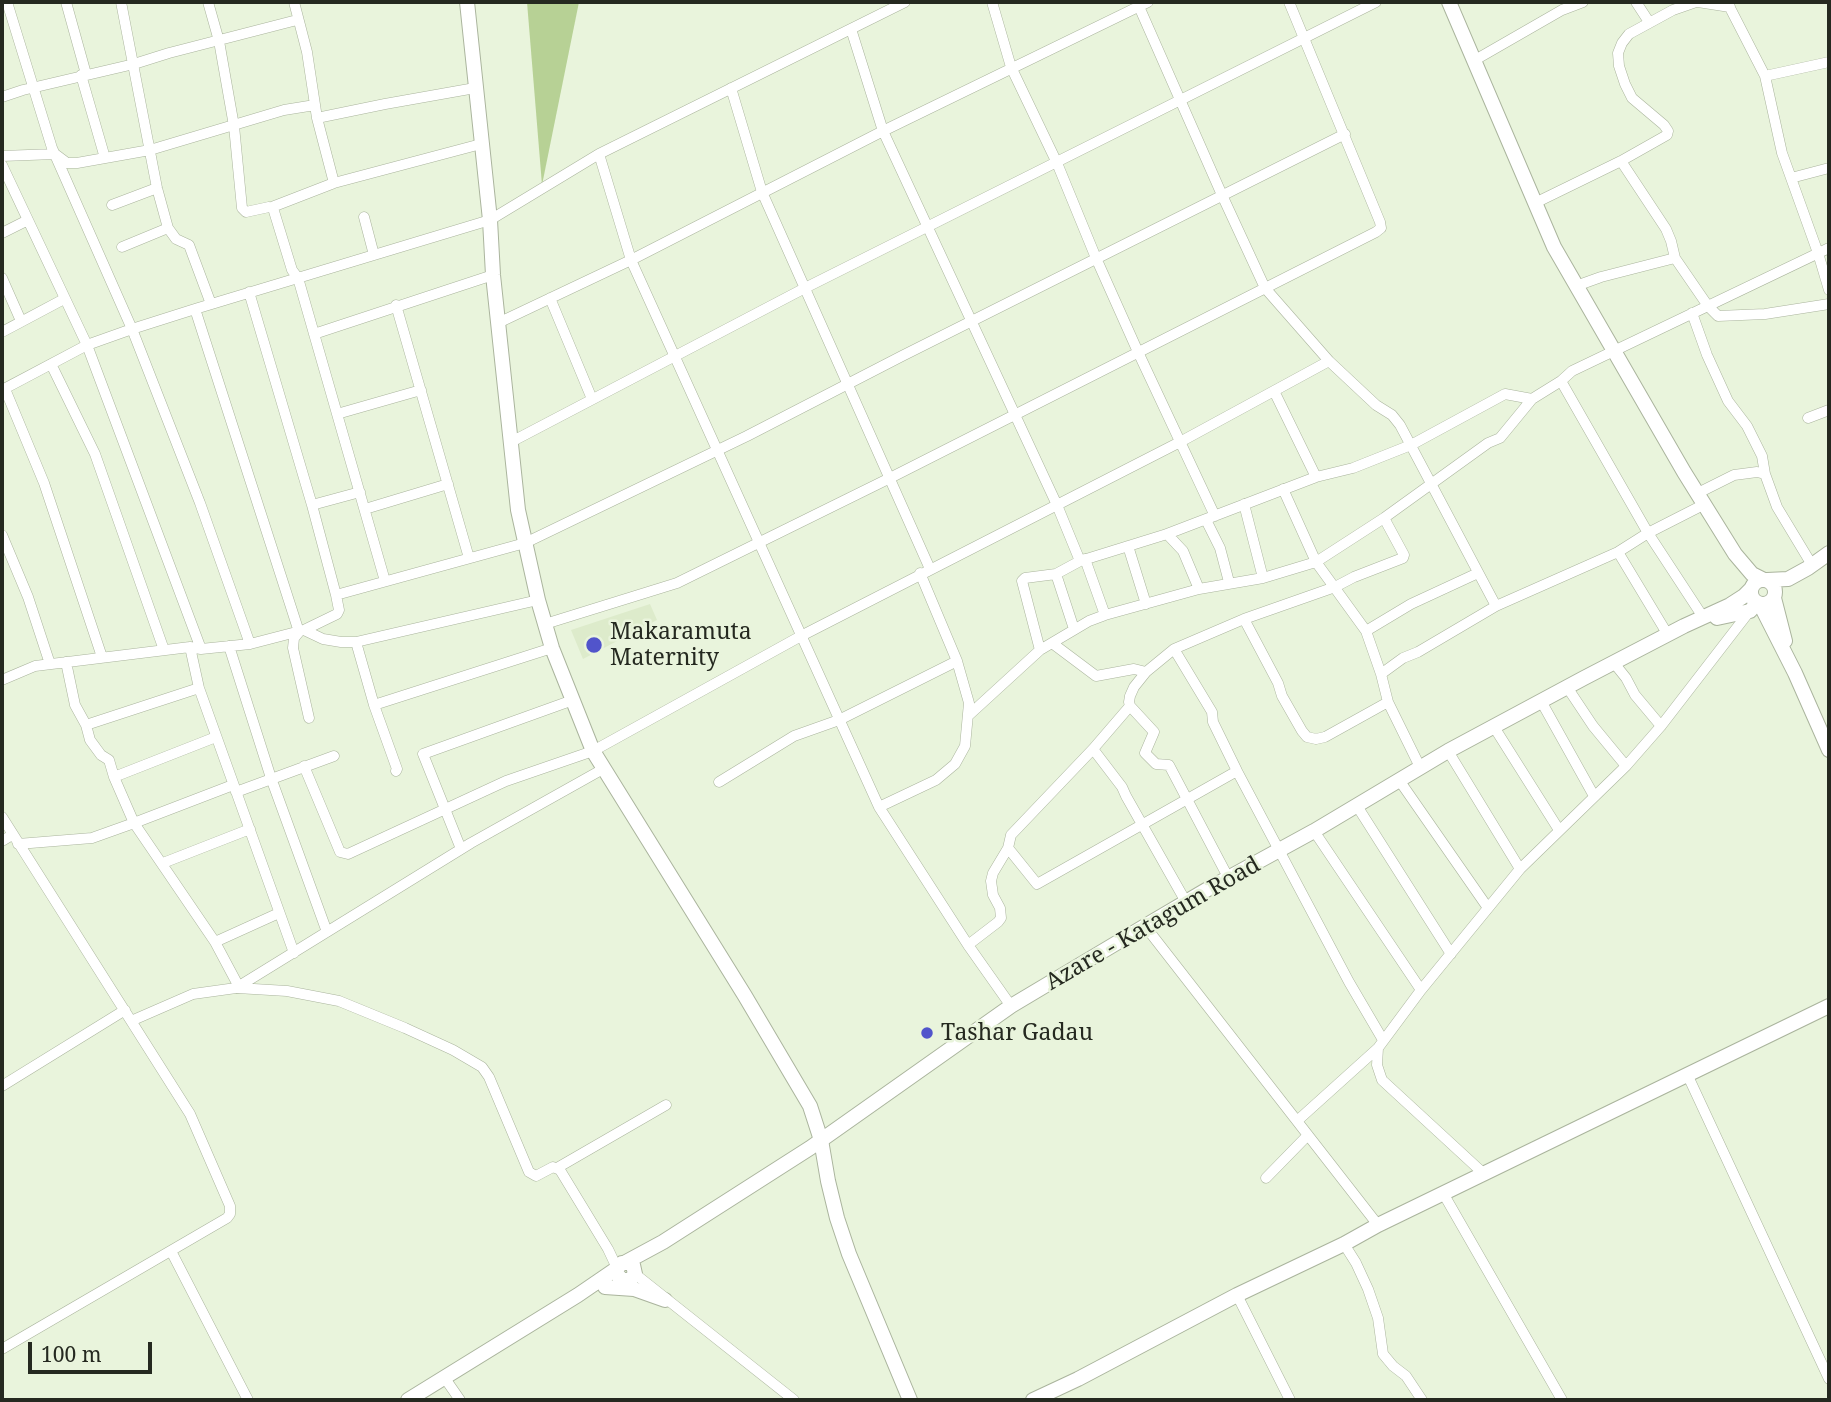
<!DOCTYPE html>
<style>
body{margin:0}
#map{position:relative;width:1831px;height:1402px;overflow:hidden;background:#e9f4dc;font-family:"Noto Serif",serif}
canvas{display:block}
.frame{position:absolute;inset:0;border:4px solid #252920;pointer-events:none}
.scale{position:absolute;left:28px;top:1342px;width:124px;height:32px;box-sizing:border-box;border:4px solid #252920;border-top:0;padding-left:9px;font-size:21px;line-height:24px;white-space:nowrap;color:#252920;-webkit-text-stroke:5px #e9f4dc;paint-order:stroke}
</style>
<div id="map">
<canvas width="1831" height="1402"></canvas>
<div class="frame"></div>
<div class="scale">100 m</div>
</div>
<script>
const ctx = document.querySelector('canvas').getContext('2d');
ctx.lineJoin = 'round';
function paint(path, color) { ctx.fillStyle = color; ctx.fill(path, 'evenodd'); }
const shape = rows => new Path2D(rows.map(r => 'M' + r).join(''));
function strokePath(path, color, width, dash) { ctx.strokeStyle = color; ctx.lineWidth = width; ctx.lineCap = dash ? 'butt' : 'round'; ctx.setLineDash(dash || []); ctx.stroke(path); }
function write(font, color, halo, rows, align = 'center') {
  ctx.font = font + ' "Noto Serif",serif'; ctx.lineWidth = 5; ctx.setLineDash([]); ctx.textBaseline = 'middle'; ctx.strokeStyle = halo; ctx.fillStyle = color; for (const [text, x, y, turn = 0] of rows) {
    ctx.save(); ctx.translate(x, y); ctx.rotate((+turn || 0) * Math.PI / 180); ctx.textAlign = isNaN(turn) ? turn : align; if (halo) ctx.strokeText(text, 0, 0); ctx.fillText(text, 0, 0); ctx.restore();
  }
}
paint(shape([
 [650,604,657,620,583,659,571,630]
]), '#ddebcb');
paint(shape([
 [527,2,579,2,542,185]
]), '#b7d195');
const street = shape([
 [7,2,52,148,132,329,200,503,250,644],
 [66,2,86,74],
 [121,2,157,188,168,228,176,239,189,245,211,304],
 [208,2,219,41,234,126,242,208,246,212,269,207,273,208,292,270,298,278,385,581],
 [294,2,307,52,317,118,334,183],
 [992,2,1011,67,1057,163,1096,258,1138,352,1215,516],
 [1137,2,1222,195,1265,288,1329,361],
 [1636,2,1649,22],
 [1698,2,1730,7],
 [1727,2,1765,76,1782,153,1818,253,1829,290],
 [851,29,883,131,1057,505,1080,561],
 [1475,60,1562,10,1583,2],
 [81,75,105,158],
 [1765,76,1829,62],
 [731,88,762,192,930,569],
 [2,97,23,90,134,64,169,53,297,20],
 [317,118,385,104,475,88],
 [599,154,631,260,879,807,968,945,1011,1006],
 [2,156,55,154,67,163,77,163,150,150,284,110,315,105],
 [1621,161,1666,229,1671,241,1675,258,1708,306,1718,316,1765,314,1829,304],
 [2,165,87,345,201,649],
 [1791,178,1829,168],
 [1535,203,1621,161,1667,135,1668,131,1664,125,1632,98,1625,84,1619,66,1618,53,1622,43,1629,34,1673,10,1696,2],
 [112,205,157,188],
 [272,207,334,183,481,144],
 [364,217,374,255],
 [2,233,28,220],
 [122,247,168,228],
 [2,278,21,321],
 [1576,286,1601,277,1675,258],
 [550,298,592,399],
 [396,305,469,558],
 [195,309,299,632],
 [1692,313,1707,355,1728,401,1747,426,1762,456,1765,474,1777,507,1812,565],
 [498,323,631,260,883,131,1148,2],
 [2,332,64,299],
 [314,334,493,275],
 [51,364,95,454,164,650],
 [1561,381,1648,533,1703,617],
 [5,389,44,483,102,657],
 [2,390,87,345,132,329,195,309,490,220,599,154,905,2],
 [1274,391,1316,477],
 [337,414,421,390],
 [1808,418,1829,410],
 [511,442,805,288,1376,2],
 [1283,489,1316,562,1366,631,1381,674,1388,702,1420,767],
 [1698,493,1734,475,1757,472,1765,474],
 [1244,504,1263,578],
 [312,505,360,492],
 [365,509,448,484],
 [1206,520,1220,548,1229,582],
 [1167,534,1183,551,1199,589],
 [2,535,28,597,50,664],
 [1128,546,1146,604],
 [1618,552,1668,635],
 [1085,559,1105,615],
 [336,595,525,543,747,436,902,356,1345,134],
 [1244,619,1278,683,1282,696,1302,731,1307,737,1316,739,1325,737,1388,702],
 [545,624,677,583,890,478,1376,232,1381,228,1380,222,1289,2],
 [1074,629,1056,574,1080,561,1167,534,1316,477,1353,468,1411,445,1505,394,1532,399],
 [304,630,323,639,341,642,356,642,538,600],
 [1366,631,1411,604,1478,573],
 [299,632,294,638,293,648,309,718],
 [356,642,374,705,397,769,396,771],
 [1052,643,1096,676,1134,669,1146,672],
 [229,646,271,778,327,932],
 [190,647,199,688,294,953],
 [1174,649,1212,712,1213,722,1237,771,1349,982,1383,1040],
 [1040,650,1022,581,1025,578,1056,574],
 [66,662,75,705,86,725,90,740,101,755,109,760,114,777,134,823,215,942,239,987],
 [1614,663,1626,678,1635,695,1661,726],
 [1381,674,1403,658,1418,652,1496,606],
 [2,680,35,666,190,647,201,649,250,644,304,630,337,614,339,610,336,595,312,505,249,292],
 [1567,687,1593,726,1626,766],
 [1541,701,1594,796],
 [374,705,552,648],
 [1130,706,1154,732,1145,753,1156,764,1169,765,1229,879],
 [969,715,1040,650,1089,621,1105,615,1199,589,1263,578,1316,562,1384,518,1488,443,1500,438,1532,399,1561,381,1572,371,1829,248],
 [86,725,199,688],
 [1494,727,1559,830],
 [1093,749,1122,787,1126,796,1186,902],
 [1448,751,1520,869],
 [304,766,340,852,348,854,506,781,593,751,801,636,1180,442,1329,361,1376,405,1392,415,1400,425,1496,606,1618,552,1648,533,1701,506],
 [114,777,216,737],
 [1399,780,1488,908],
 [719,782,794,736,839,720,957,661],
 [236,792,334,756],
 [1357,806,1451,954],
 [879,807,936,780,955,764,965,746,969,703,957,661,920,573],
 [2,817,190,1114,230,1206,230,1214,227,1218,2,1349],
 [1314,831,1421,990],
 [2,841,12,835],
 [18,844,92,838,134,823,233,785],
 [1008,848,1037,884,1237,771],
 [461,849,423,754,573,700],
 [163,863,250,829],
 [1145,926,1378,1225],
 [215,942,279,913],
 [968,945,998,922,1001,918,1000,908,993,895,991,881,993,873,1008,848,1011,835,1093,749,1130,706,1129,702,1130,696,1134,687,1146,672,1174,649,1244,619,1335,587,1354,577,1403,558,1404,555,1384,518],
 [237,988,287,991,339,1001,405,1028,453,1050,482,1067,489,1077,529,1172,536,1176,553,1167,560,1170,608,1249,617,1268],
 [131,1021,193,994,236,988,471,843,603,769],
 [1378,1048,1377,1065,1382,1080,1483,1173],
 [1687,1074,1829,1379],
 [2,1086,125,1010],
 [1297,1121,1378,1048,1421,990,1520,869,1626,766,1661,726,1749,612],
 [557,1168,666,1105],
 [1266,1178,1308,1135],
 [1443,1193,1562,1400],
 [1344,1244,1356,1263,1368,1289,1378,1318,1383,1354,1393,1366,1406,1376,1422,1400],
 [171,1251,248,1400],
 [635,1274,794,1400],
 [1237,1295,1290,1400],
 [444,1377,460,1400]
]);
const secondary = shape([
 [467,2,490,220,493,275,518,510,538,600,552,648,593,751,745,996,810,1106,821,1140,828,1181,837,1218,849,1254,910,1400],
 [1449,2,1554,247,1684,472,1735,554,1752,574,1764,580],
 [1774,598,1785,641],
 [1760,604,1795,673,1829,750],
 [1033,1400,1078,1379,1237,1295,1344,1244,1378,1225,1829,1006]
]);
const primary = shape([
 '1751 592a12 12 0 1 1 24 0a12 12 0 1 1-24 0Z',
 [1767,580,1788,579,1808,568,1829,553],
 [1717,618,1750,611,1757,603],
 [626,1262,663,1242,810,1148,1011,1006,1145,926,1208,889,1314,831,1448,751,1584,678,1684,626,1730,605,1744,596,1751,589],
 [605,1287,634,1289,665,1300],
 [408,1400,578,1295,616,1269,622,1263,629,1263,633,1265,635,1274,630,1280,622,1280,617,1274,616,1269]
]);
strokePath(street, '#aab49d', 11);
strokePath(secondary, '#aab49d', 16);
strokePath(primary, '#aab49d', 16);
strokePath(street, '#fff', 10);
strokePath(secondary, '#fff', 14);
strokePath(primary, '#fff', 14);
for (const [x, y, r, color] of [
 [594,645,9,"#5154cb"],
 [927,1033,7,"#5154cb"]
]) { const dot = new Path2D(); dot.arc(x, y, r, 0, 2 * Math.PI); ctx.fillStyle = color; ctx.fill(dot); strokePath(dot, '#e9f4dc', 2.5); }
write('23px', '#252920', '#e9f4dc', [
 ["Makaramuta",610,632],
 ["Maternity",610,658],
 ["Tashar Gadau",941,1033]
], 'left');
write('23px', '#252920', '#e9f4dc', [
 ["Azare - Katagum Road",1153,924,-30]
]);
</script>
